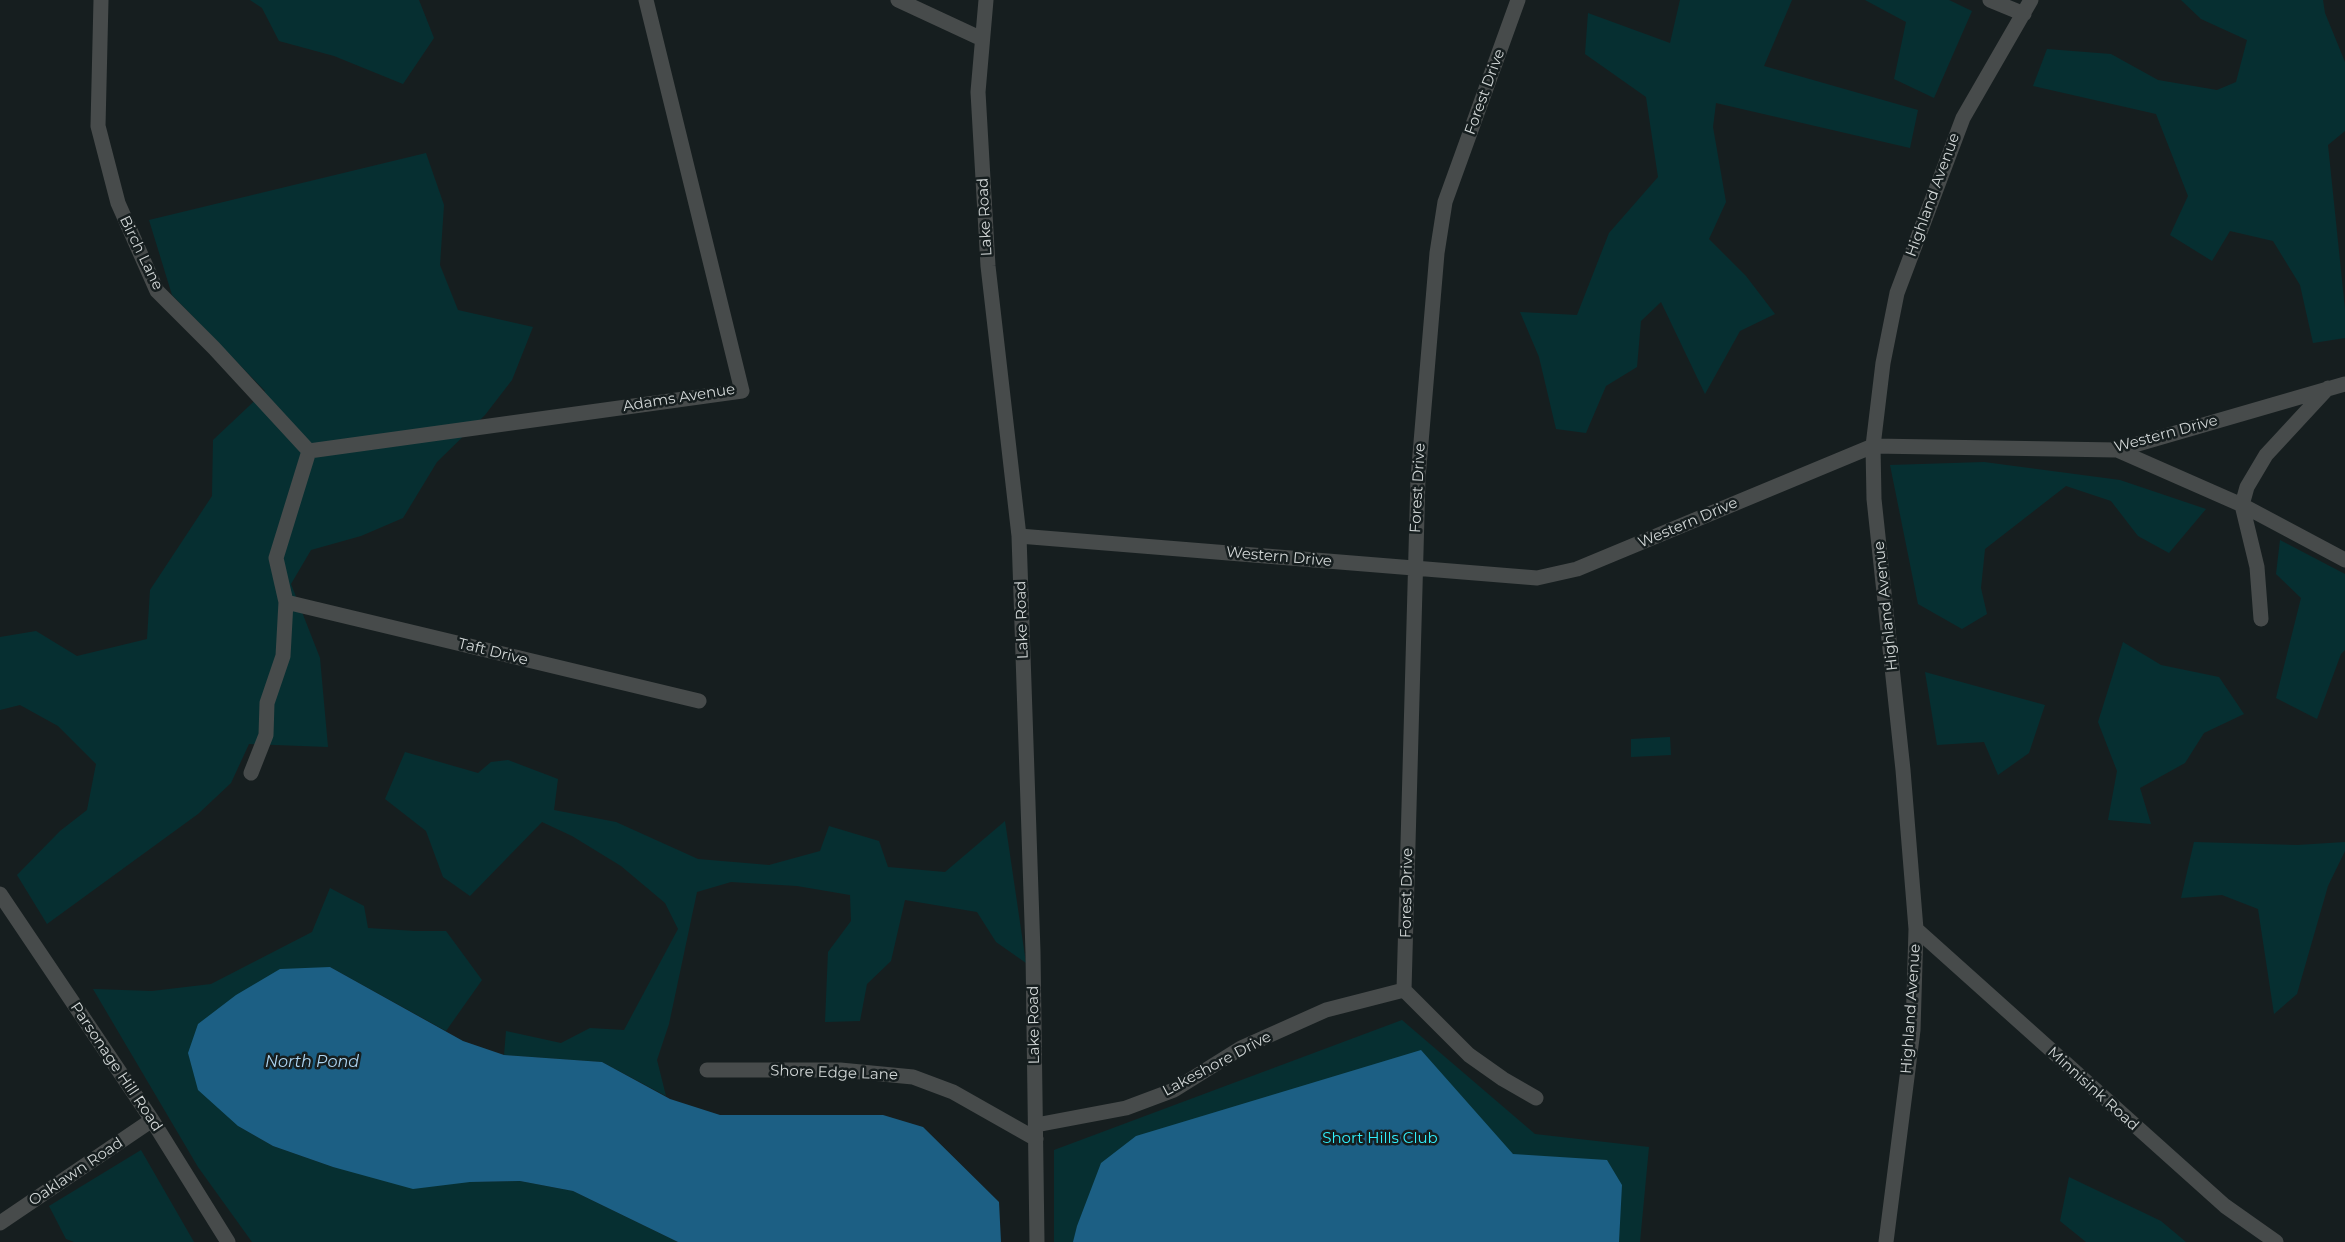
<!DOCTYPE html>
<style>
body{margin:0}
canvas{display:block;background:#161e1f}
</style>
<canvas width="2345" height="1242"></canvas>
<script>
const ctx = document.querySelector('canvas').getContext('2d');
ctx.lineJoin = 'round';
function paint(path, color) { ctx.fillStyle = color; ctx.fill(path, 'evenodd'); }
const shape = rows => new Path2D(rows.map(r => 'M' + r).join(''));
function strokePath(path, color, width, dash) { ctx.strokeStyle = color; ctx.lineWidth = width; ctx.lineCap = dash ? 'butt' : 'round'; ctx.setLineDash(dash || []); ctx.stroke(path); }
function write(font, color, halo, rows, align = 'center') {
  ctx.font = font + ' Montserrat,sans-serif'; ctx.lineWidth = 5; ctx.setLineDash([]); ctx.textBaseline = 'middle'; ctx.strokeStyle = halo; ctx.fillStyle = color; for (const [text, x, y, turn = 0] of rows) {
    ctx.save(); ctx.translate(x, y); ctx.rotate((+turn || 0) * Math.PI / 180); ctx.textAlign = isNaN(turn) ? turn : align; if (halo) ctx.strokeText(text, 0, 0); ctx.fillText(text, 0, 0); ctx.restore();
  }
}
paint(shape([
 [250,0,419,0,434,38,403,84,334,56,279,41,262,8],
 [1680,0,1792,0,1764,66,1918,110,1910,148,1716,103,1713,127,1726,202,1709,239,1746,276,1775,314,1740,331,1705,394,1661,302,1641,321,1637,367,1606,386,1586,433,1556,429,1539,357,1520,312,1577,315,1609,233,1658,177,1646,97,1585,54,1588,13,1670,43],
 [1865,0,1949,0,1972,11,1934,98,1894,79,1906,22],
 [2181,0,2323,0,2325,13,2345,62,2345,131,2328,145,2345,309,2345,338,2313,343,2300,285,2273,241,2230,231,2212,261,2170,235,2188,196,2156,114,2033,86,2047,49,2111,54,2158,80,2217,90,2236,82,2247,40,2201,19],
 [426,153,444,205,440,265,458,310,533,327,512,380,485,415,437,462,403,518,361,536,311,550,291,584,320,658,328,747,249,744,231,783,198,814,47,924,17,875,60,831,87,810,96,764,58,726,20,705,0,710,0,637,36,631,77,656,147,639,150,590,212,496,213,440,265,391,172,295,149,220],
 [1984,462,2120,480,2206,509,2169,553,2138,536,2111,501,2066,486,1985,549,1981,588,1987,614,1962,629,1918,604,1890,465],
 [2280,540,2345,574,2345,650,2341,654,2317,719,2276,698,2301,598,2276,574],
 [2123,642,2161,665,2219,677,2244,714,2204,733,2185,763,2140,788,2151,824,2108,820,2117,771,2098,722],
 [1925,672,2045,705,2029,753,1998,775,1984,742,1937,745],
 [1670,737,1671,755,1631,757,1631,739],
 [405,752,478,773,491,762,508,760,558,779,554,810,616,822,698,859,769,865,820,851,829,826,879,841,888,867,945,872,1005,821,1026,963,996,942,977,912,905,900,891,961,867,984,860,1021,825,1022,828,952,851,921,850,895,797,886,731,882,697,892,669,1024,657,1060,666,1096,602,1062,504,1055,506,1031,561,1043,590,1028,624,1030,678,929,665,903,621,866,572,836,542,822,470,896,443,877,426,831,385,799],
 [2194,842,2297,845,2345,842,2345,851,2328,886,2297,994,2274,1014,2258,909,2222,895,2181,898],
 [330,888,364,906,368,928,415,931,446,931,482,980,446,1031,330,967,238,1126,273,1146,333,1167,470,1182,520,1181,573,1191,678,1242,252,1242,198,1167,93,989,152,991,211,984,312,932],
 [1402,1020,1535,1134,1649,1147,1640,1242,1054,1242,1054,1150],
 [141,1150,194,1242,74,1242,66,1239,49,1206],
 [2069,1177,2161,1221,2186,1242,2086,1242,2060,1221]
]), '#062f31');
paint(shape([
 [330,967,463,1041,504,1055,602,1062,670,1099,720,1115,883,1115,923,1127,999,1202,1001,1242,678,1242,573,1191,520,1181,470,1182,413,1189,333,1167,273,1146,238,1126,198,1090,188,1053,198,1024,236,995,280,969],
 [1421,1050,1513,1154,1607,1160,1622,1185,1619,1242,1073,1242,1077,1226,1101,1163,1136,1136]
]), '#1c5f84');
strokePath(shape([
 [101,0,98,126,118,203,157,291,214,348,309,451],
 [898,0,982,39],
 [986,0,978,92,988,266,1019,536,1033,952,1037,1242],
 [1990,0,2024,14],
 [2117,450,2242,505,2345,560],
 [309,451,742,391,646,0],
 [1019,536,1537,578,1577,569,1873,446,2117,450,2345,384],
 [286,602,699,701],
 [2261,619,2257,567,2242,505,2247,487,2266,455,2328,388],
 [251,773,266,735,267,703,283,656,286,602,276,558,309,451],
 [0,894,152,1120,228,1242],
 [1916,929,2225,1206,2276,1242],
 [1404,990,1418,478,1437,253,1445,202,1518,0],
 [707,1070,840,1070,913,1077,953,1092,1036,1139],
 [1036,1125,1126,1108,1174,1090,1241,1048,1326,1010,1404,990,1469,1055,1503,1079,1536,1098],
 [0,1223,152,1120],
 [1886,1242,1913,1030,1916,929,1903,770,1874,499,1873,446,1883,363,1897,293,1963,118,2031,0]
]), '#474b4b', 15);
write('15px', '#d1d6d6', '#161e1f', [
 ["Forest Drive",1485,92,-70],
 ["Highland Avenue",1933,195,-70],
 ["Lake Road",985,217,-93],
 ["Birch Lane",141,253,64],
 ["Adams Avenue",679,398,-9],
 ["Western Drive",2166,434,-15],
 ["Forest Drive",1418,488,-87],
 ["Western Drive",1688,523,-23],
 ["Western Drive",1279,557,5],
 ["Highland Avenue",1886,606,-96],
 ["Lake Road",1022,620,-92],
 ["Taft Drive",493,652,14],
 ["Forest Drive",1407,893,-89],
 ["Highland Avenue",1911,1009,-86],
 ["Lake Road",1034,1025,-91],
 ["Lakeshore Drive",1217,1064,-28],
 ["Parsonage Hill Road",116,1067,56],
 ["Shore Edge Lane",834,1073,2],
 ["Minnisink Road",2093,1089,42],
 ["Oaklawn Road",76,1172,-34]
]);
write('15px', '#31f0fd', '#161e1f', [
 ["Short Hills Club",1380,1139]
]);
write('italic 16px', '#aed5f1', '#161e1f', [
 ["North Pond",312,1062]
]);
</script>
